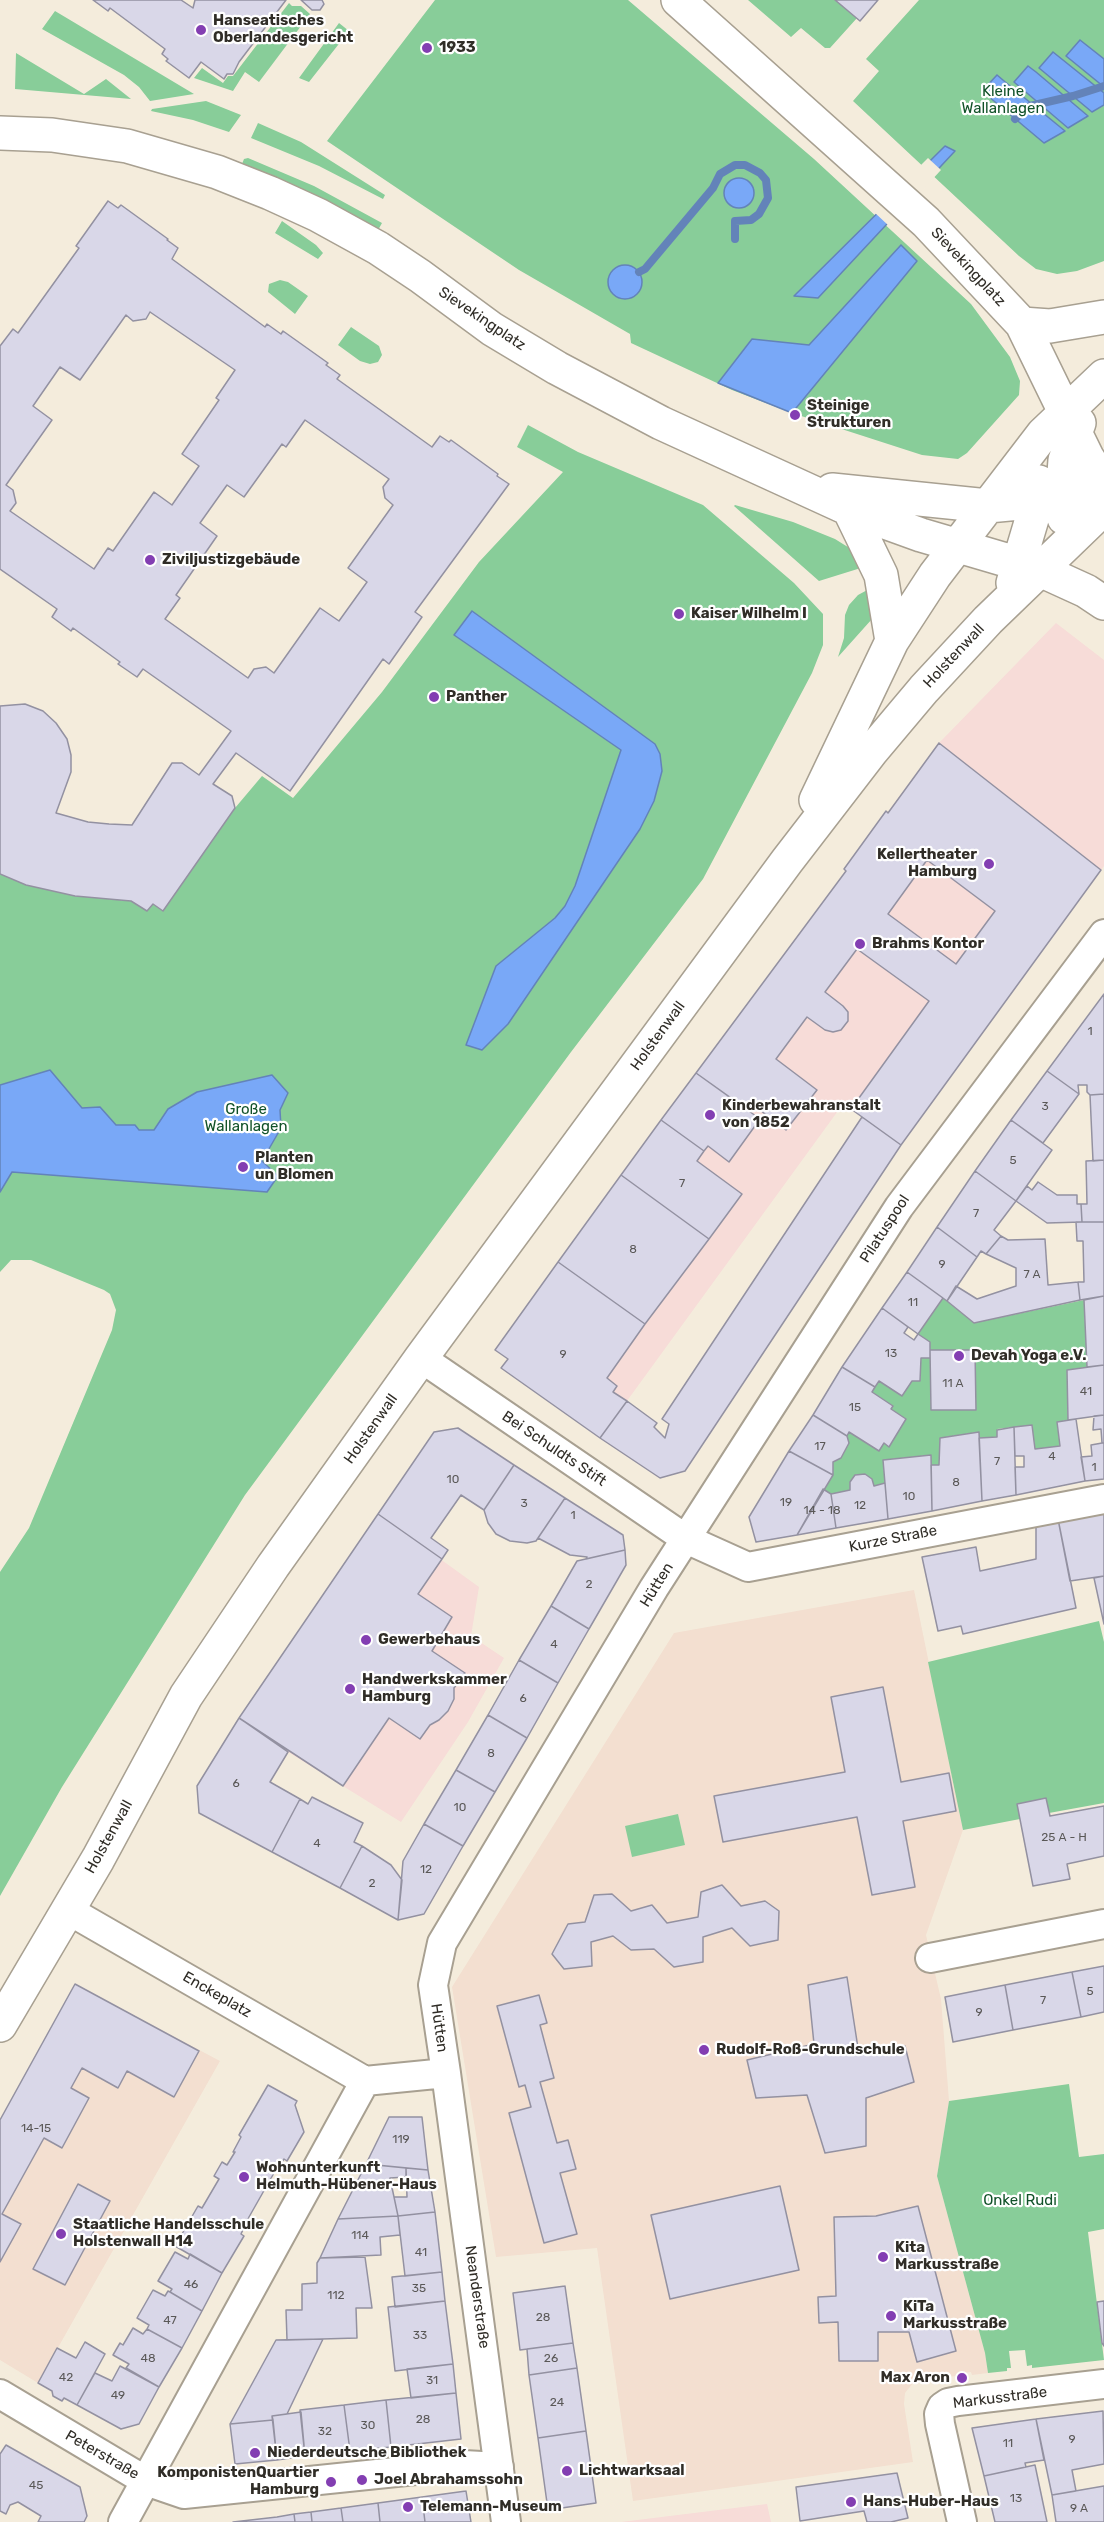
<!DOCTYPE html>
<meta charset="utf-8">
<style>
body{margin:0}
canvas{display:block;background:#f4ecdc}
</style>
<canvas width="1104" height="2522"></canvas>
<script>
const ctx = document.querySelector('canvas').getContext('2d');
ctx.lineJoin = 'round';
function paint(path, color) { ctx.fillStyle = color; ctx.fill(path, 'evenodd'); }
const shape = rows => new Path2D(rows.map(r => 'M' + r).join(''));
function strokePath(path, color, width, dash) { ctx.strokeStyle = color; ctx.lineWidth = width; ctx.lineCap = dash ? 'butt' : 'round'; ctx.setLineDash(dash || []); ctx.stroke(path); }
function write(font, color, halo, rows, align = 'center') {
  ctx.font = font + ' Rubik,sans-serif'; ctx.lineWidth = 4.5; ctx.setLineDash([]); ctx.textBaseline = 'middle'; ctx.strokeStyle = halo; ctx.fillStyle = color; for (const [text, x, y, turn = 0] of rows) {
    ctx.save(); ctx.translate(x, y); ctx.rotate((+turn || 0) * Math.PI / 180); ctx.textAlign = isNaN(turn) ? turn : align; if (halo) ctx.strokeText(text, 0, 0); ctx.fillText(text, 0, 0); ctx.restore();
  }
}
paint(shape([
 [1056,623,1104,660,1104,866,901,1145,843,1104,600,1438,501,1368,508,1359,495,1350,621,1175,846,871,844,869,886,811,888,812,939,743],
 [378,1514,479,1587,471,1636,504,1658,468,1722,401,1822,288,1752,239,1718],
 [767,2504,771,2522,621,2522]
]), '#f7dcd8');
paint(shape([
 [914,1590,963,1830,926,1935,941,1999,949,2101,937,2176,985,2353,988,2373,972,2375,971,2372,964,2373,964,2375,923,2380,913,2383,905,2393,904,2404,913,2462,633,2501,597,2248,496,2257,452,1987,674,1633],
 [75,1984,220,2061,38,2383,0,2360,0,2120]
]), '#f3dfd0');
paint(shape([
 [435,0,628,0,814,159,971,304,1010,357,1020,381,1019,395,967,453,958,459,922,455,792,413,732,390,631,343,630,334,519,270,327,141],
 [748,0,835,0,857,18,830,48,825,48,801,28,791,37],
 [919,0,1104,0,1104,261,1077,271,1057,274,1036,269,1019,256,853,101,879,71,866,59],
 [289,3,292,6,301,6,310,14,259,82,245,72,233,91,194,78,202,68,223,83,228,76,233,76],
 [55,11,194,94,150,101,139,87,124,75,42,29],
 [339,23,349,31,309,82,299,78],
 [16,53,84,94,106,79,131,99,15,89],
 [206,101,241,115,229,132,193,120,151,111,152,109],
 [258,123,301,142,385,195,383,199,319,166,251,138],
 [248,158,314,186,382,223,377,232,242,164,244,159],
 [282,221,316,245,323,253,318,259,275,233],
 [280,280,288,282,308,296,295,314,268,292,269,284],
 [351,327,379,346,382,355,378,362,370,364,360,361,338,345],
 [528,425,578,452,703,505,794,583,823,614,823,645,812,673,703,879,571,1052,245,1495,62,1787,0,1896,0,1572,29,1528,112,1330,116,1310,110,1294,104,1290,31,1260,11,1260,0,1272,0,874,27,885,75,896,131,901,147,911,153,904,163,911,235,808,262,776,293,798,382,692,479,562,563,472,517,447],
 [735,505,793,522,835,539,851,549,864,567,819,581,734,506],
 [871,588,872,619,838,657,844,638,845,615,849,605,858,595],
 [943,1298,974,1323,1084,1300,1087,1367,1067,1370,1068,1420,1057,1422,1060,1446,1035,1449,1032,1425,997,1429,997,1437,979,1438,978,1432,940,1438,939,1465,931,1465,930,1455,883,1460,885,1483,874,1486,872,1479,865,1474,855,1475,850,1482,850,1490,831,1494,823,1489,833,1475,833,1462,841,1458,849,1443,847,1436,849,1432,879,1451,884,1443,889,1446,891,1409,872,1392,879,1381,902,1396,912,1381,920,1381,921,1358,930,1358,931,1410,976,1409,975,1350,930,1350,918,1334],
 [1099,1621,1104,1642,1104,1803,1049,1813,1046,1799,1018,1804,1020,1819,963,1830,928,1662],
 [678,1814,685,1845,632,1857,625,1826],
 [1069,2084,1079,2157,1104,2154,1104,2229,1088,2232,1104,2360,1032,2368,1032,2365,1027,2366,1025,2350,1009,2351,1011,2368,1007,2368,1007,2371,988,2373,985,2353,937,2176,949,2101]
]), '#88cd99');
const water = shape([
 [1080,40,1104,59,1104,87,1066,56,1080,40],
 [1053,52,1104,93,1104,105,1092,112,1039,68,1053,52],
 [1028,66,1036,72,1088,116,1068,128,1014,82,1028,66],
 [997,75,1010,86,1065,131,1044,143,982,91,997,75],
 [945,146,955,151,818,298,794,296,945,146],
 '724 193a15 15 0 1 1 30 0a15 15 0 1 1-30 0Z',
 [901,245,917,261,792,413,718,383,752,339,809,345,901,245],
 '608 282a17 17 0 1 1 34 0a17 17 0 1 1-34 0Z',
 [472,611,655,744,660,754,662,771,654,801,640,829,508,1024,482,1050,466,1045,496,966,555,918,565,906,575,886,621,750,454,635,472,611],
 [50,1070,82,1108,100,1107,116,1125,135,1125,139,1130,154,1130,168,1109,197,1092,272,1075,288,1093,280,1110,281,1128,262,1161,278,1176,267,1192,12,1172,0,1192,0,1085,50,1070]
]);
paint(water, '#79a8f7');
strokePath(water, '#6383b9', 1.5);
paint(shape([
 [928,158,941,170,889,226,874,212]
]), '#f4ecdc');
strokePath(shape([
 [1015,119,1030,106,1073,96,1104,86],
 [639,272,645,269,713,188,720,174,735,165,745,165,760,173,766,180,768,198,759,214,751,220,735,221,735,239]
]), '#6383b9', 8);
const building = shape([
 [93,0,181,0,193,8,195,0,286,0,239,62,233,74,227,74,224,79,201,62,189,78,166,61,168,59,162,54,165,49,110,8,108,11,93,0],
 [301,0,322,0,324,4,320,10,312,10,301,0],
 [835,0,878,0,860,21,835,0],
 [108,201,118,208,121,205,168,239,167,240,178,248,172,259,265,327,267,324,281,334,283,331,328,363,326,365,340,375,337,379,432,447,440,436,449,442,451,440,498,474,497,476,509,484,415,612,422,617,389,664,383,659,290,791,236,753,213,784,232,796,235,808,163,911,153,904,147,911,131,901,75,896,26,885,0,874,0,706,25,704,43,711,56,723,67,739,71,755,71,772,56,813,88,822,109,824,132,825,172,763,182,763,199,775,231,731,143,669,137,677,118,664,120,662,73,628,71,631,52,617,57,609,0,569,0,346,13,329,18,333,79,248,76,246,108,201],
 [150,312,235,370,216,398,219,400,182,454,199,466,172,505,154,492,113,551,108,548,94,569,10,511,16,503,13,490,6,485,52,420,33,406,60,367,80,380,126,315,133,321,146,319,150,312],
 [305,420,389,479,383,487,385,498,393,505,348,568,367,582,339,621,320,608,274,673,266,667,254,669,248,678,165,619,180,598,176,595,217,536,200,523,227,485,244,497,282,444,286,447,305,420],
 [939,743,1101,870,901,1145,851,1109,929,1001,857,949,825,992,843,1006,848,1012,848,1021,841,1030,833,1032,825,1030,807,1017,776,1059,817,1090,786,1130,752,1104,748,1110,696,1073,846,871,844,869,886,811,888,813,939,743],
 [927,860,995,911,956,964,888,914,927,860],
 [1104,994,1104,1094,1090,1095,1087,1092,1087,1085,1078,1085,1079,1094,1047,1071,1104,994],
 [1047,1071,1079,1094,1043,1143,1011,1120,1047,1071],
 [696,1073,760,1119,729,1162,708,1146,704,1151,661,1120,696,1073],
 [1104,1094,1104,1160,1093,1161,1090,1095,1104,1094],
 [862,1117,901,1145,685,1471,660,1478,600,1438,627,1401,657,1423,654,1427,665,1438,669,1424,662,1419,862,1117],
 [661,1120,704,1151,697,1161,742,1194,709,1239,621,1175,661,1120],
 [1011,1120,1052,1150,1016,1201,975,1171,1011,1120],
 [1104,1160,1104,1222,1082,1222,1081,1204,1087,1204,1086,1161,1104,1160],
 [975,1171,1016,1201,994,1230,1001,1236,986,1254,981,1251,977,1257,937,1227,975,1171],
 [621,1175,709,1239,645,1324,558,1262,621,1175],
 [1038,1182,1057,1195,1077,1195,1077,1204,1081,1204,1082,1222,1047,1223,1016,1201,1027,1186,1032,1190,1038,1182],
 [1076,1222,1104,1222,1104,1296,1080,1300,1078,1282,1084,1282,1083,1241,1077,1241,1076,1222],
 [937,1227,977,1257,947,1301,907,1272,937,1227],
 [1001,1236,1008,1240,1045,1239,1048,1285,1078,1282,1080,1300,974,1323,947,1301,956,1286,977,1299,1016,1286,1016,1268,986,1254,1001,1236],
 [558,1262,645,1324,607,1378,617,1386,613,1392,627,1401,600,1438,501,1368,508,1359,495,1350,558,1262],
 [907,1272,943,1298,918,1334,882,1308,907,1272],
 [1104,1296,1104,1365,1087,1367,1084,1300,1104,1296],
 [882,1308,908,1327,904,1333,914,1340,918,1334,930,1342,930,1358,921,1358,920,1381,912,1381,902,1396,879,1381,875,1387,842,1367,882,1308],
 [930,1350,975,1350,976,1410,931,1410,930,1350],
 [1104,1365,1104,1415,1068,1420,1067,1370,1104,1365],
 [842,1367,875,1387,872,1392,893,1406,891,1409,906,1419,889,1447,884,1443,879,1451,849,1432,847,1436,813,1415,842,1367],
 [813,1415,847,1436,849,1443,841,1458,833,1462,833,1475,789,1451,813,1415],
 [1104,1415,1104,1443,1102,1443,1101,1429,1093,1430,1094,1416,1104,1415],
 [1076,1419,1085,1481,1016,1495,1015,1467,1024,1467,1024,1456,1015,1456,1014,1427,1032,1425,1035,1449,1060,1446,1057,1422,1076,1419],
 [1014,1427,1016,1495,982,1501,979,1438,997,1437,997,1430,1014,1427],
 [458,1428,514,1465,484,1510,461,1495,431,1538,448,1550,442,1559,378,1514,434,1432,458,1428],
 [979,1432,982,1501,932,1511,931,1465,939,1465,940,1438,979,1432],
 [1102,1443,1104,1443,1104,1479,1085,1481,1081,1457,1092,1456,1091,1445,1102,1443],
 [789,1451,833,1475,797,1535,756,1542,749,1517,789,1451],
 [931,1455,932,1511,888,1519,883,1460,931,1455],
 [514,1465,565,1498,536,1541,527,1543,510,1541,496,1534,488,1523,484,1510,514,1465],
 [865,1474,872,1479,874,1486,885,1483,888,1519,836,1528,831,1494,850,1490,850,1482,855,1475,865,1474],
 [823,1489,831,1494,836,1528,797,1535,823,1489],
 [565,1498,623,1535,625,1550,586,1559,587,1557,570,1555,538,1538,565,1498],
 [1104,1510,1104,1576,1070,1581,1058,1519,1104,1510],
 [378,1514,442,1559,418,1594,452,1617,432,1651,465,1673,454,1688,454,1699,448,1711,439,1720,430,1725,420,1739,389,1718,343,1786,239,1718,378,1514],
 [1058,1519,1076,1608,963,1634,961,1626,938,1631,922,1557,976,1547,980,1571,1036,1559,1036,1523,1058,1519],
 [625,1550,626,1565,589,1629,551,1606,577,1561,625,1550],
 [1104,1576,1104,1624,1094,1578,1104,1576],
 [551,1606,589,1629,558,1683,519,1660,551,1606],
 [519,1660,558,1683,527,1738,488,1715,519,1660],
 [883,1687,901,1782,949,1773,956,1811,903,1821,915,1887,872,1895,857,1817,723,1842,714,1796,845,1772,831,1697,883,1687],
 [488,1715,527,1738,495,1792,456,1770,488,1715],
 [239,1718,288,1752,270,1782,300,1799,272,1852,199,1813,197,1786,239,1718],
 [456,1770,495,1792,463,1846,424,1824,456,1770],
 [312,1797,363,1823,354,1842,362,1846,340,1888,272,1852,300,1799,308,1804,312,1797],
 [1046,1798,1050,1816,1104,1806,1104,1856,1067,1864,1070,1879,1033,1886,1017,1804,1046,1798],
 [424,1824,463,1846,424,1914,398,1920,403,1861,424,1824],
 [362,1846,391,1865,402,1880,398,1920,340,1888,362,1846],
 [722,1885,741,1906,765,1901,779,1911,778,1940,750,1946,732,1928,703,1937,703,1962,674,1967,654,1949,631,1950,613,1936,591,1942,592,1966,564,1969,552,1954,568,1924,585,1922,594,1895,612,1894,631,1911,652,1905,667,1923,698,1917,701,1892,722,1885],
 [1104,1966,1104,2012,1081,2017,1072,1972,1104,1966],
 [1072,1972,1081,2017,1013,2030,1005,1985,1072,1972],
 [847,1977,858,2048,905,2046,914,2082,866,2098,866,2146,825,2153,807,2095,756,2098,747,2060,814,2044,808,1985,847,1977],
 [75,1984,199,2051,174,2097,127,2071,118,2088,82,2068,71,2088,89,2098,62,2148,44,2138,2,2214,21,2224,0,2262,0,2120,75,1984],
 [1005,1985,1013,2030,953,2042,945,1997,1005,1985],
 [539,1995,547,2023,540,2025,554,2078,540,2082,557,2143,568,2140,576,2169,560,2173,577,2234,544,2243,509,2113,531,2107,525,2085,519,2087,497,2006,539,1995],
 [268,2085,297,2101,295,2105,304,2132,287,2161,284,2159,274,2173,249,2217,241,2234,244,2236,222,2273,175,2246,198,2206,202,2208,219,2179,214,2176,222,2162,227,2165,235,2152,233,2152,241,2137,239,2135,268,2085],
 [389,2117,422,2117,428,2170,366,2164,389,2117],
 [366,2164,406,2168,406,2177,390,2178,398,2216,338,2219,366,2164],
 [406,2168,428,2170,435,2212,398,2216,394,2197,407,2197,406,2168],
 [78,2184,110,2201,65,2285,33,2269,78,2184],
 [780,2186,799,2270,670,2299,651,2215,780,2186],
 [918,2206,956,2351,917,2362,909,2332,878,2332,878,2361,839,2361,838,2322,819,2323,818,2297,836,2296,834,2217,876,2216,918,2206],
 [435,2212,442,2272,405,2276,398,2216,435,2212],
 [398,2216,400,2235,380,2237,381,2255,320,2258,338,2219,398,2216],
 [175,2252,188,2259,190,2254,222,2273,202,2311,170,2292,172,2289,158,2281,175,2252],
 [365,2257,372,2308,356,2308,357,2338,287,2340,286,2310,302,2310,302,2284,317,2283,317,2263,320,2258,365,2257],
 [442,2272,445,2301,395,2307,392,2277,442,2272],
 [565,2286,573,2343,520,2350,513,2293,565,2286],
 [153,2290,165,2296,168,2291,170,2292,202,2311,182,2348,147,2329,149,2325,137,2318,153,2290],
 [445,2301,453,2364,395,2371,388,2307,445,2301],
 [1104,2301,1104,2346,1102,2343,1097,2302,1104,2301],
 [133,2328,143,2334,147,2329,182,2348,159,2387,126,2368,129,2364,113,2355,120,2343,123,2345,133,2328],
 [323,2339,287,2414,272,2416,273,2420,230,2424,276,2340,323,2339],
 [85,2342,105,2354,77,2405,64,2398,62,2401,53,2396,52,2391,38,2383,57,2348,76,2358,85,2342],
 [573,2343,577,2368,529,2375,527,2349,573,2343],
 [453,2364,456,2393,411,2398,407,2369,453,2364],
 [120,2366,159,2387,139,2424,121,2429,77,2405,95,2373,112,2381,120,2366],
 [577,2368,586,2431,538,2438,529,2375,577,2368],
 [456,2393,461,2439,391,2447,386,2400,456,2393],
 [386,2400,391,2447,350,2451,344,2405,386,2400],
 [344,2405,350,2451,305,2456,300,2410,344,2405],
 [1103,2411,1104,2464,1072,2470,1076,2491,1052,2495,1036,2419,1103,2411],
 [301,2412,305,2456,277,2460,272,2416,301,2412],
 [1036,2419,1044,2460,1025,2463,1026,2467,984,2476,972,2428,1036,2419],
 [273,2420,277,2460,235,2464,230,2424,273,2420],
 [586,2431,596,2503,548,2510,538,2438,586,2431],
 [6,2445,80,2487,87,2516,84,2522,38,2522,41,2516,18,2502,10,2505,6,2514,0,2511,0,2454,6,2445],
 [1035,2465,1047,2522,995,2522,984,2476,1035,2465],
 [897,2473,908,2518,891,2522,867,2522,864,2511,800,2521,796,2487,897,2473],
 [1104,2486,1104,2522,1056,2522,1052,2495,1104,2486],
 [466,2491,471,2522,425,2522,422,2497,466,2491],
 [422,2497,425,2522,380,2522,378,2503,422,2497],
 [378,2503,380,2522,343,2522,341,2508,378,2503],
 [341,2508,343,2522,312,2522,311,2512,341,2508],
 [311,2512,312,2522,295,2522,294,2514,311,2512],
 [294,2514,295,2522,233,2522,277,2517,294,2514]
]);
paint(building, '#d9d7e8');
strokePath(building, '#9391a1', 1.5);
const minor = shape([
 [421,1358,686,1539,748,1567,1104,1499],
 [68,1910,365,2081],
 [930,1958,1104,1924],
 [446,2073,506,2522],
 [365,2081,446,2073,433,1985,442,1943,654,1588,899,1207,1104,934],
 [0,2394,146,2481,184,2494,464,2465,499,2467],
 [123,2522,365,2081],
 [962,2522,940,2424,939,2414,942,2407,948,2403,958,2401,1104,2384]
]);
const major = shape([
 [678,0,926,222,1022,324,1087,457,1104,484],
 [0,133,52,135,127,146,217,172,270,193,318,215,378,248,420,276,492,329,557,368,661,423,849,509,921,535,1040,570,1086,591,1104,603],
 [1022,324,1050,326,1104,317],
 [832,490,988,506,1062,499,1104,486],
 [849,509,881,575,892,641],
 [1064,518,1062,499,1065,460,1079,423],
 [1013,583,1037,502,1039,482],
 [816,800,892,641,935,575,1043,434,1104,376],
 [0,2025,98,1859,186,1696,273,1566,421,1358,787,861,871,752,924,689,988,620,1104,508]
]);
strokePath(minor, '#a8a091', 32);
strokePath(major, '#a8a091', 36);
strokePath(minor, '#fff', 28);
strokePath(major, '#fff', 33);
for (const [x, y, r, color] of [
 [201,30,6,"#833eb2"],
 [427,48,6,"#833eb2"],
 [795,415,6,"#833eb2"],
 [150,560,6,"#833eb2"],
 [679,614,6,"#833eb2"],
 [434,697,6,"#833eb2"],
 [989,864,6,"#833eb2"],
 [860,944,6,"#833eb2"],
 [710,1115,6,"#833eb2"],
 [243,1167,6,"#833eb2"],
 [959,1356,6,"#833eb2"],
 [366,1640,6,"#833eb2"],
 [350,1689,6,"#833eb2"],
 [704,2050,6,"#833eb2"],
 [244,2177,6,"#833eb2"],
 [61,2234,6,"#833eb2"],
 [883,2257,6,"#833eb2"],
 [891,2316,6,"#833eb2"],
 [962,2378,6,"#833eb2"],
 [255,2453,6,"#833eb2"],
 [567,2471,6,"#833eb2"],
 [362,2480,6,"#833eb2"],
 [331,2482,6,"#833eb2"],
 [851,2502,6,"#833eb2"],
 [408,2507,6,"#833eb2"]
]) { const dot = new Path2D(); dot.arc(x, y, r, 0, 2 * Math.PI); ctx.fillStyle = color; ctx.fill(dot); strokePath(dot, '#fff', 2); }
write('12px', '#5a5857', null, [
 ["1",1090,1032],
 ["3",1045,1107],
 ["5",1013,1161],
 ["7",682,1184],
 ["7",976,1214],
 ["8",633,1250],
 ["9",942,1265],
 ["7 A",1032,1275],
 ["11",913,1303],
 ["13",891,1354],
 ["9",563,1355],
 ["11 A",953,1384],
 ["41",1086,1392],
 ["15",855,1408],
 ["17",820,1447],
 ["4",1052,1457],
 ["7",997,1462],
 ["1",1094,1468],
 ["10",453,1480],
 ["8",956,1483],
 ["10",909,1497],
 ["19",786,1503],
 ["3",524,1504],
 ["12",860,1506],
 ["14 - 18",822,1511],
 ["1",573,1516],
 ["2",589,1585],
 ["4",554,1645],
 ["6",523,1699],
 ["8",491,1754],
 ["6",236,1784],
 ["10",460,1808],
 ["25 A - H",1064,1838],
 ["4",317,1844],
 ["12",426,1870],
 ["2",372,1884],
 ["5",1090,1992],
 ["7",1043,2001],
 ["9",979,2013],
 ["14-15",36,2129],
 ["119",401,2140],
 ["114",360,2236],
 ["41",421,2253],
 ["46",191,2285],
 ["35",419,2289],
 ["112",336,2296],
 ["28",543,2318],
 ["47",170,2321],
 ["33",420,2336],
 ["48",148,2359],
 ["26",551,2359],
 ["42",66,2378],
 ["31",432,2381],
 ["49",118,2396],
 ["24",557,2403],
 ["28",423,2420],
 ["30",368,2426],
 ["32",325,2432],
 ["9",1072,2440],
 ["11",1008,2444],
 ["45",36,2486],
 ["13",1016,2499],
 ["9 A",1079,2509]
]);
write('bold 15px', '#302d27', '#fff', [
 ["Hanseatisches",213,21],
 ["Oberlandesgericht",213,38],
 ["1933",439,48],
 ["Steinige",807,406],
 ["Strukturen",807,423],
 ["Ziviljustizgebäude",162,560],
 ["Kaiser Wilhelm I",691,614],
 ["Panther",446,697],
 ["Kellertheater",977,855,"right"],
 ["Hamburg",977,872,"right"],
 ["Brahms Kontor",872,944],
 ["Kinderbewahranstalt",722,1106],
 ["von 1852",722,1123],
 ["Planten",255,1158],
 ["un Blomen",255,1175],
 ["Devah Yoga e.V.",971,1356],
 ["Gewerbehaus",378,1640],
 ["Handwerkskammer",362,1680],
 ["Hamburg",362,1697],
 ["Rudolf-Roß-Grundschule",716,2050],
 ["Wohnunterkunft",256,2168],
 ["Helmuth-Hübener-Haus",256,2185],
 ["Staatliche Handelsschule",73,2225],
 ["Holstenwall H14",73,2242],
 ["Kita",895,2248],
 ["Markusstraße",895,2265],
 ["KiTa",903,2307],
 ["Markusstraße",903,2324],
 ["Max Aron",950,2378,"right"],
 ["Niederdeutsche Bibliothek",267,2453],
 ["Lichtwarksaal",579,2471],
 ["KomponistenQuartier",319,2473,"right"],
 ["Hamburg",319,2490,"right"],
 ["Joel Abrahamssohn",374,2480],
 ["Hans-Huber-Haus",863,2502],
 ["Telemann-Museum",420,2507]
], 'left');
write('15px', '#115229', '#fff', [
 ["Kleine",1003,92],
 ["Wallanlagen",1003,109],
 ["Große",246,1110],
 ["Wallanlagen",246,1127],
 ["Onkel Rudi",1020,2201]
]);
write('15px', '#302d27', '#fff', [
 ["Sievekingplatz",968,267,47],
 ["Sievekingplatz",482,319,34],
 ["Holstenwall",954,656,-47],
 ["Holstenwall",658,1036,-54],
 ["Pilatuspool",885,1229,-57],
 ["Holstenwall",371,1429,-55],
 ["Bei Schuldts Stift",554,1449,34],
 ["Kurze Straße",893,1539,-11],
 ["Hütten",657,1585,-58],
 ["Holstenwall",109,1837,-61],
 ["Enckeplatz",217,1995,30],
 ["Hütten",439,2028,82],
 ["Neanderstraße",477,2297,82],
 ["Markusstraße",1000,2398,-7],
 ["Peterstraße",102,2455,30]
]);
</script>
